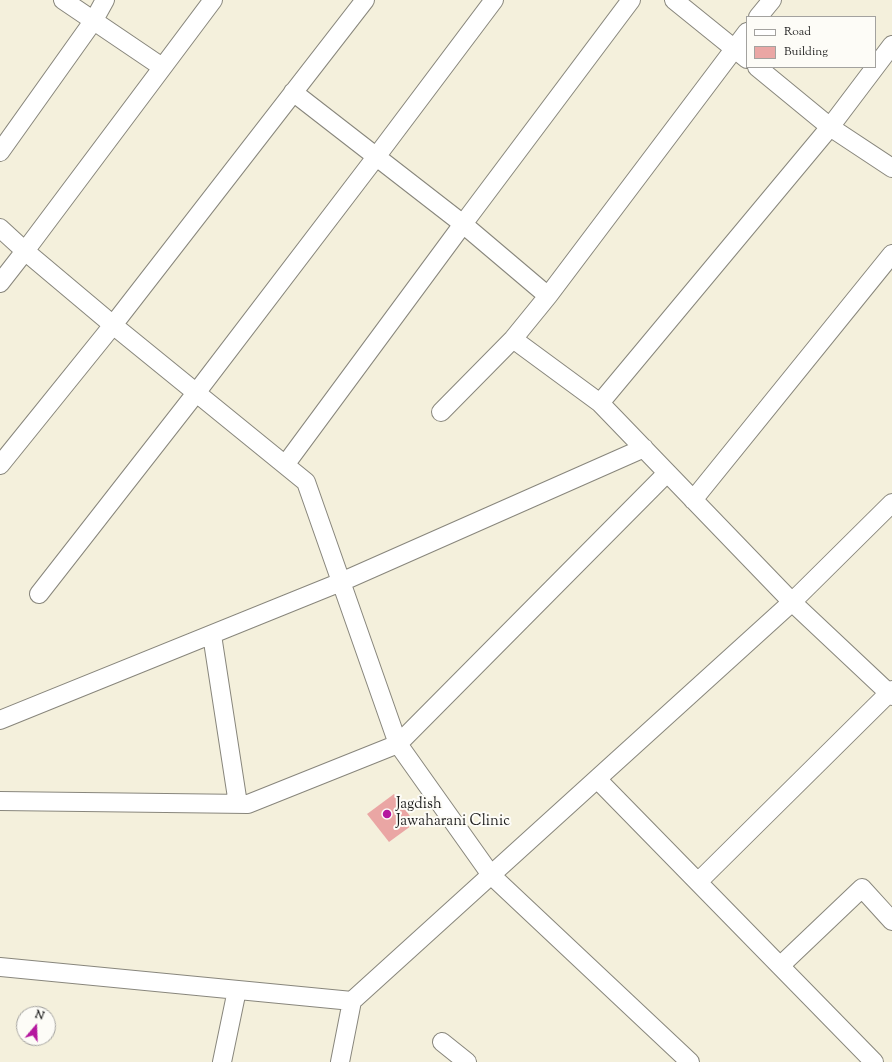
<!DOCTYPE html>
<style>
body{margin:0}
#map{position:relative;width:892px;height:1062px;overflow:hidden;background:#f4f0dc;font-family:"Sorts Mill Goudy",serif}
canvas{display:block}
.legend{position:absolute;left:746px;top:16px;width:130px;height:52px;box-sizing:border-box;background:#fdfcf7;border:1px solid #a3a29f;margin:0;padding:5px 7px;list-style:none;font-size:12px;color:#1c1c1c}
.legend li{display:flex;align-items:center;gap:8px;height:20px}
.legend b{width:20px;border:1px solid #a3a29f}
.north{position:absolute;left:16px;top:1006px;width:40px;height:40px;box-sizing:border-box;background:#fdfcf7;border:1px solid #a3a29f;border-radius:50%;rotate:19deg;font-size:11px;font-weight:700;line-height:16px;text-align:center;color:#1c1c1c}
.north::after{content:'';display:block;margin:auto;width:14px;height:18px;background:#b5179e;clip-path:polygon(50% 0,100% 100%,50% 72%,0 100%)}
</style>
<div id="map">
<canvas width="892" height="1062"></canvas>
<ul class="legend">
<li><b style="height:5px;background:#fff"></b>Road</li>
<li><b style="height:11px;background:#eaa6a4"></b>Building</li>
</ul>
<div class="north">N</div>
</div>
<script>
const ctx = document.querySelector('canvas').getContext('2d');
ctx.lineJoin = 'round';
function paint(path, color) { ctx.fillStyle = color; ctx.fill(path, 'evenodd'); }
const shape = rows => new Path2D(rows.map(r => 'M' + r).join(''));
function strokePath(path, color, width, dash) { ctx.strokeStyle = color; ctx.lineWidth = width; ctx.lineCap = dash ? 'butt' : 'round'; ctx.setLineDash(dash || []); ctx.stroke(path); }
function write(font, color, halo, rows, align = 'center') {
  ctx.font = font + ' "Sorts Mill Goudy",serif'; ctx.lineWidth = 4; ctx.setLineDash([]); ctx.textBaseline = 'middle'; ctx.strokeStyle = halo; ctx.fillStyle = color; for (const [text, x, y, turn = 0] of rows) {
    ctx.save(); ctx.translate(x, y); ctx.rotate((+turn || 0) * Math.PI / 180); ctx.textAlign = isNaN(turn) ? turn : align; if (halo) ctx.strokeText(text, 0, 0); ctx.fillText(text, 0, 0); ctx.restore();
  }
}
paint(shape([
 [394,794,415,823,389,842,367,814]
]), '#eaa6a4');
const minor = shape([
 [63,0,162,67],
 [674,0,747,59],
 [758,17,772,0],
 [892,45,830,127,892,168],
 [757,67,830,127,600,403,792,602,892,696],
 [0,152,94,20,105,0],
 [0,228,25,251,213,0],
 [0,283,25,251,113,325,365,0],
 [548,296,463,224,631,0],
 [513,339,600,403],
 [441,412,513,339,548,296,747,32],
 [0,465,113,325,306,482,398,744,491,875,690,1062],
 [285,465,463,224,293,92],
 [693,500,892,254],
 [39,594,196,393,376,157,494,0],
 [212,635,238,804],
 [0,720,341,582,644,448],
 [597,779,874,1062],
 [0,801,248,804,398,744,667,473],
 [698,882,892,690],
 [780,966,862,888,892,921],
 [0,967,352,1001],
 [442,1042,467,1062],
 [222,1062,237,990],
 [340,1062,352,1001,792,602,892,503]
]);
strokePath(minor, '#88867c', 20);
strokePath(minor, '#fff', 18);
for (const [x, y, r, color] of [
 [387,814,5,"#b5179e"]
]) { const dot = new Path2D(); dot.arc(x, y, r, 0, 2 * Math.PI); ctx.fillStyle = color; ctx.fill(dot); strokePath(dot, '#fdfcf7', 1.5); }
write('15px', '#1c1c1c', '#fdfcf7', [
 ["Jagdish",396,805],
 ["Jawaharani Clinic",396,822]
], 'left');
</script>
